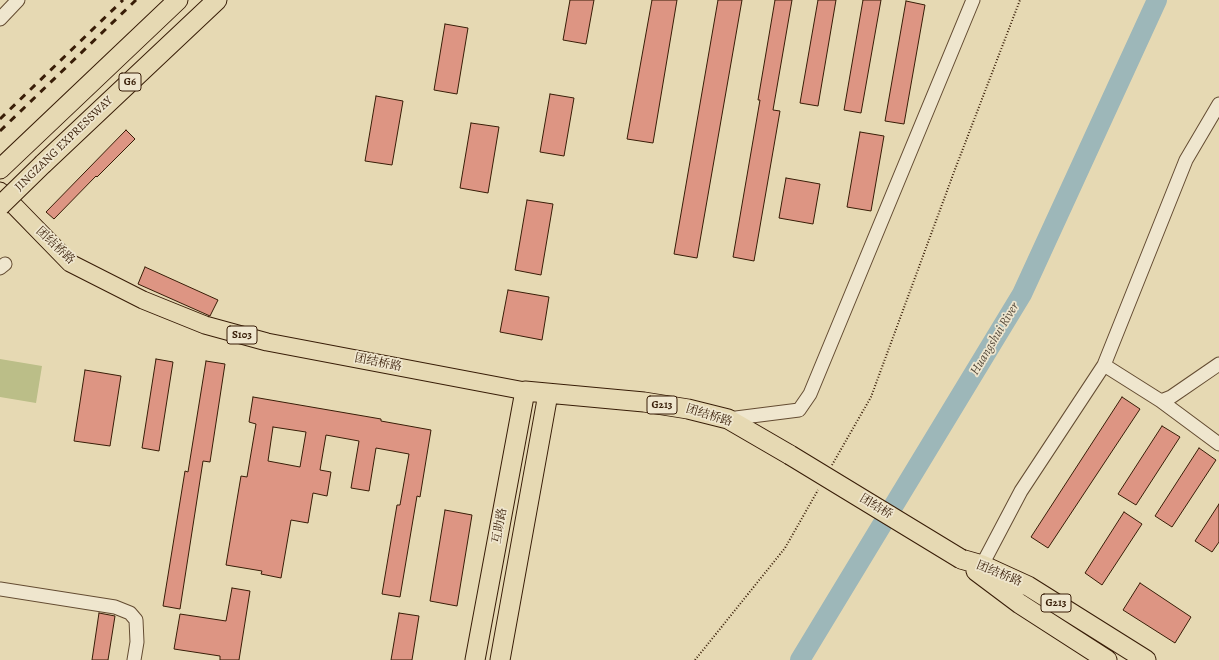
<!DOCTYPE html>
<meta charset="utf-8">
<style>
body{margin:0}
canvas{display:block;background:#e6d9b3}
</style>
<canvas width="1219" height="660"></canvas>
<script>
const ctx = document.querySelector('canvas').getContext('2d');
ctx.lineJoin = 'round';
function paint(path, color) { ctx.fillStyle = color; ctx.fill(path, 'evenodd'); }
const shape = rows => new Path2D(rows.map(r => 'M' + r).join(''));
function strokePath(path, color, width, dash) { ctx.strokeStyle = color; ctx.lineWidth = width; ctx.lineCap = dash ? 'butt' : 'round'; ctx.setLineDash(dash || []); ctx.stroke(path); }
function write(font, color, halo, rows, align = 'center') {
  ctx.font = font + ' Alegreya,"Noto Serif SC",serif'; ctx.lineWidth = 3.5; ctx.setLineDash([]); ctx.textBaseline = 'middle'; ctx.strokeStyle = halo; ctx.fillStyle = color; for (const [text, x, y, turn = 0] of rows) {
    ctx.save(); ctx.translate(x, y); ctx.rotate((+turn || 0) * Math.PI / 180); ctx.textAlign = isNaN(turn) ? turn : align; if (halo) ctx.strokeText(text, 0, 0); ctx.fillText(text, 0, 0); ctx.restore();
  }
}
paint(shape([
 [0,359,42,366,36,403,0,397]
]), '#bbbe88');
strokePath(shape([
 [800,660,1022,294,1157,0]
]), '#9db7b9', 20);
const building = shape([
 [570,0,594,0,586,44,563,40,570,0],
 [652,0,677,0,653,143,627,139,652,0],
 [718,0,742,0,697,258,674,254,718,0],
 [775,0,792,0,773,110,780,111,754,261,733,257,760,100,758,100,775,0],
 [818,0,836,0,818,106,800,103,818,0],
 [863,0,881,0,861,113,844,110,863,0],
 [906,1,925,5,904,124,885,121,906,1],
 [445,24,468,28,457,94,434,90,445,24],
 [550,94,574,98,564,156,540,152,550,94],
 [376,96,403,101,392,165,365,161,376,96],
 [471,123,499,127,488,193,460,188,471,123],
 [126,130,135,139,97,177,96,176,54,219,46,212,126,130],
 [860,132,884,136,871,211,847,207,860,132],
 [786,178,820,184,813,224,779,218,786,178],
 [527,200,553,204,541,275,515,270,527,200],
 [145,267,218,300,210,316,138,284,145,267],
 [508,290,549,297,542,340,500,332,508,290],
 [156,359,173,362,159,451,142,448,156,359],
 [206,361,225,364,210,462,203,461,180,609,163,606,185,471,188,472,206,361],
 [85,370,121,376,110,446,74,441,85,370],
 [253,397,381,419,381,421,431,430,420,497,417,496,400,597,382,594,397,505,400,505,409,454,376,448,369,491,351,488,359,441,326,435,320,470,331,472,327,496,313,493,308,523,291,520,281,578,261,574,262,571,226,565,241,476,247,477,256,424,249,422,253,397],
 [273,427,306,432,300,467,268,461,273,427],
 [1122,397,1140,409,1048,548,1031,537,1122,397],
 [1162,426,1180,437,1136,505,1118,494,1162,426],
 [1199,448,1216,460,1172,527,1155,516,1199,448],
 [1219,504,1219,542,1212,552,1195,541,1219,504],
 [445,510,472,515,457,606,430,601,445,510],
 [1124,512,1142,524,1102,585,1085,573,1124,512],
 [1140,583,1191,617,1175,643,1123,610,1140,583],
 [232,588,250,591,239,660,220,660,220,656,174,649,180,614,226,621,232,588],
 [99,613,115,616,108,660,92,660,99,613],
 [399,613,419,616,412,660,391,660,399,613]
]);
paint(building, '#dd9583');
strokePath(building, '#381d07', 1);
const minor = shape([
 [0,19,18,0],
 [0,268,5,264],
 [1104,365,1161,401,1171,397,1219,364],
 [1161,401,1219,444],
 [728,419,799,410,810,394,973,0],
 [982,565,1021,491,1104,365,1186,160,1219,104],
 [0,589,115,607,130,613,136,620,137,642,134,660]
]);
const major = shape([
 [0,191,70,263,143,300,205,325,267,342,525,391]
]);
const highway = shape([
 [43,164,217,0],
 [0,169,178,0],
 [961,559,982,565,1028,586,1146,660],
 [976,571,1020,604,1107,660],
 [475,660,525,391,644,402,688,409,728,419,790,455],
 [500,660,548,394]
]);
strokePath(minor, '#644c32', 15);
strokePath(major, '#381d07', 19);
strokePath(highway, '#381d07', 21);
strokePath(shape([
 [832,465,871,397,954,172,1020,0],
 [695,660,785,548,818,490]
]), '#381d07', 2, [1, 2]);
strokePath(minor, '#efe6ce', 13);
strokePath(major, '#e6d9b3', 17);
strokePath(highway, '#e6d9b3', 19);
strokePath(shape([
 [0,119,123,0],
 [0,131,136,0]
]), '#381d07', 3, [7, 7]);
const highwayBridge = shape([
 [0,206,43,164],
 [790,455,961,559]
]);
strokePath(highwayBridge, '#381d07', 21, []);
strokePath(highwayBridge, '#e6d9b3', 19);
for (const [x, y, w] of [
 [130,82,22],
 [242,335,30],
 [662,405,30],
 [1056,603,30]
]) { const box = new Path2D(); box.roundRect(x - w / 2, y - 9, w, 18, 3); ctx.fillStyle = '#efe6ce'; ctx.fill(box); strokePath(box, '#381d07', 1); }
write('bold 11px', '#381d07', null, [
 ["G6",130,82],
 ["S103",242,335],
 ["G213",662,405],
 ["G213",1056,603]
]);
write('12px', '#381d07', '#efe6ce', [
 ["JINGZANG EXPRESSWAY",64,144,-44],
 ["团结桥路",55,246,43],
 ["团结桥路",378,363,11],
 ["团结桥路",709,416,17],
 ["团结桥",876,507,31],
 ["互助路",500,526,-80],
 ["团结桥路",999,574,22]
]);
write('italic 13px', '#564b3c', '#efe6ce', [
 ["Huangshui River",995,339,-59]
]);
</script>
